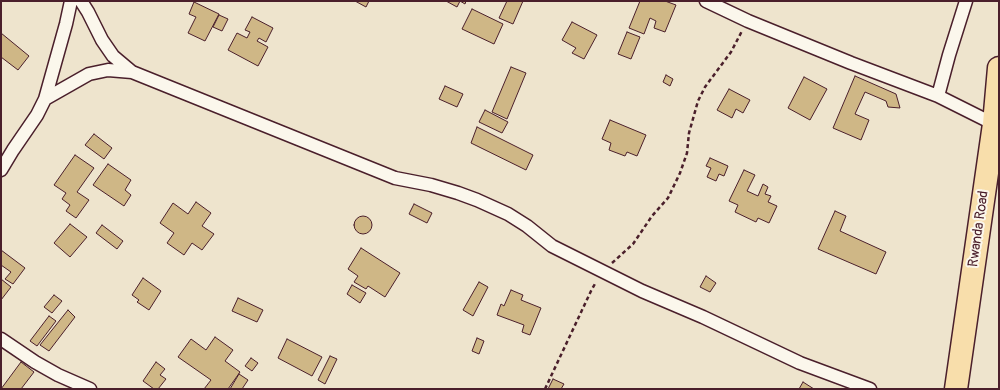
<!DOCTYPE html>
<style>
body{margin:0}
#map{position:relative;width:1000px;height:390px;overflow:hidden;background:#eee4cd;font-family:Pangolin,sans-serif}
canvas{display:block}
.frame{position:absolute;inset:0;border:2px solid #4a1f2b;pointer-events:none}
</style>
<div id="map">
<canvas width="1000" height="390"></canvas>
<div class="frame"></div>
</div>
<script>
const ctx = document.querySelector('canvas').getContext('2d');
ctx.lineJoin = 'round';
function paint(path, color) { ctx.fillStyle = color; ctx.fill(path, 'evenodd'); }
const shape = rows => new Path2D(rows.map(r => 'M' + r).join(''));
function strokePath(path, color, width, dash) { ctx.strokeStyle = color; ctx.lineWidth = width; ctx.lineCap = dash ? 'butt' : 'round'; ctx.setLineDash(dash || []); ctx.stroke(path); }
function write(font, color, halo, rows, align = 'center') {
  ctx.font = font + ' Pangolin,sans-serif'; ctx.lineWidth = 4; ctx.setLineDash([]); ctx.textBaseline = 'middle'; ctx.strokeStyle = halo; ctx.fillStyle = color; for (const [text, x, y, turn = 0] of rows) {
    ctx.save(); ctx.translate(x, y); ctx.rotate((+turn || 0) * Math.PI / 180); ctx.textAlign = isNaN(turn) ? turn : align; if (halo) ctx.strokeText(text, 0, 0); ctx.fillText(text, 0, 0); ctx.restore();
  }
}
const building = shape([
 [355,1,369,1,366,7,355,1],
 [446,1,466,1,465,4,460,1,457,7,446,1],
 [507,1,523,1,513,24,499,18,507,1],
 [640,1,665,1,676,5,665,32,654,28,656,21,650,18,644,34,629,28,640,1],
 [194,2,219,14,205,41,188,33,196,17,189,14,194,2],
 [472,9,503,24,494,44,462,29,472,9],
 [219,15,228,19,222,31,213,27,219,15],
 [252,17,273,28,266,42,259,38,257,41,268,47,258,66,228,50,237,33,247,38,250,32,245,30,252,17],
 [572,22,597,35,584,59,572,53,576,48,562,40,572,22],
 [627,32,640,37,631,59,618,54,627,32],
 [1,33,29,56,18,70,1,57,1,33],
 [511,67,526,73,507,119,492,112,511,67],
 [666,75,673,79,670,86,663,82,666,75],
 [855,76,896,94,900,108,888,107,886,101,865,92,855,114,869,120,861,140,833,128,855,76],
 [804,77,827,89,810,120,788,108,804,77],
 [445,86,463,94,457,107,439,99,445,86],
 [729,89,750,100,743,113,736,109,732,118,717,110,729,89],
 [485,110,508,122,502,133,479,122,485,110],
 [610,120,646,135,637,156,627,152,625,156,609,150,611,143,602,139,610,120],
 [477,127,533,155,526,170,471,143,477,127],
 [94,134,112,148,104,159,85,145,94,134],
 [75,155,94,168,77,192,89,200,76,218,66,211,70,205,62,199,66,193,54,185,75,155],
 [710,158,728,166,724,176,719,174,716,181,707,177,711,168,706,166,710,158],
 [108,164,131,180,125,190,131,195,124,206,93,185,108,164],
 [744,170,755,175,747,191,758,196,763,184,768,187,765,194,771,196,768,202,777,206,769,223,758,218,756,222,735,212,738,205,729,201,744,170],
 [196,202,211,213,202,226,214,234,202,250,192,243,184,255,167,243,174,233,160,223,173,203,188,214,196,202],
 [414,204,432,213,427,223,409,214,414,204],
 [835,211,846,216,840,231,886,252,876,274,818,249,835,211],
 '354 225a9 9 0 1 1 18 0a9 9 0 1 1-18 0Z',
 [70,224,87,237,70,257,54,243,70,224],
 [102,225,123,241,117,249,96,233,102,225],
 [361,248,400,273,385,297,368,286,366,289,354,282,358,276,348,269,361,248],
 [1,250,25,268,13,284,5,279,11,272,1,265,1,250],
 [706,276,716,283,710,292,700,287,706,276],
 [143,278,161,291,149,310,137,302,139,300,132,295,143,278],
 [1,279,11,287,1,300,1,279],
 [479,282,488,287,473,316,463,310,479,282],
 [352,285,366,293,360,303,347,294,352,285],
 [511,290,523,295,521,300,541,308,530,335,522,332,524,325,497,315,501,304,504,306,511,290],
 [54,295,62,301,52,313,44,307,54,295],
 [238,298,263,310,257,322,232,311,238,298],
 [68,310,75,317,49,351,40,345,68,310],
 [49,316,56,321,37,346,30,341,49,316],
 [215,337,233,350,225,361,240,372,228,389,204,389,211,380,178,357,191,339,206,350,215,337],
 [477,338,484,341,479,354,472,351,477,338],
 [287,339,322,357,312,376,278,358,287,339],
 [330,356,337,359,325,384,318,380,330,356],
 [251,358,258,363,252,371,245,366,251,358],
 [21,362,34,372,21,389,1,389,21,362],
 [156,362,165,369,160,375,166,379,158,389,154,389,143,381,156,362],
 [239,374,248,380,242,389,230,389,239,374],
 [553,379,564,384,561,389,548,389,553,379],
 [803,382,814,389,799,389,803,382]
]);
paint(building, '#cfb786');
strokePath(building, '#4a1f2b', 1);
const street = shape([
 [81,1,88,12,102,40,113,56,132,72],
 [706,1,748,21,851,63,938,96,994,124],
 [938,96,949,55,966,1],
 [45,99,89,74,108,70,132,72,395,178,431,185,458,193,477,200,508,214,527,226,552,246,642,291,703,317,800,363,870,389],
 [1,170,13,150,37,115,45,99,66,24,71,1],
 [1,339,35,362,58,375,90,389]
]);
const highway = shape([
 [956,389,994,124,999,68]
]);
strokePath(street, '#4a1f2b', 15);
strokePath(highway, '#4a1f2b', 25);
strokePath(shape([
 [612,263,633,244,652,216,668,198,680,173,687,153,689,133,698,101,705,87,731,52,742,31],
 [545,389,591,291,596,282]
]), '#4a1f2b', 2.5, [4, 3]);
strokePath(street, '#fbf7ec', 12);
strokePath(highway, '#f8deab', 22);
write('14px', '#4a1f2b', '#fbf7ec', [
 ["Rwanda Road",979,229,-82]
]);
</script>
